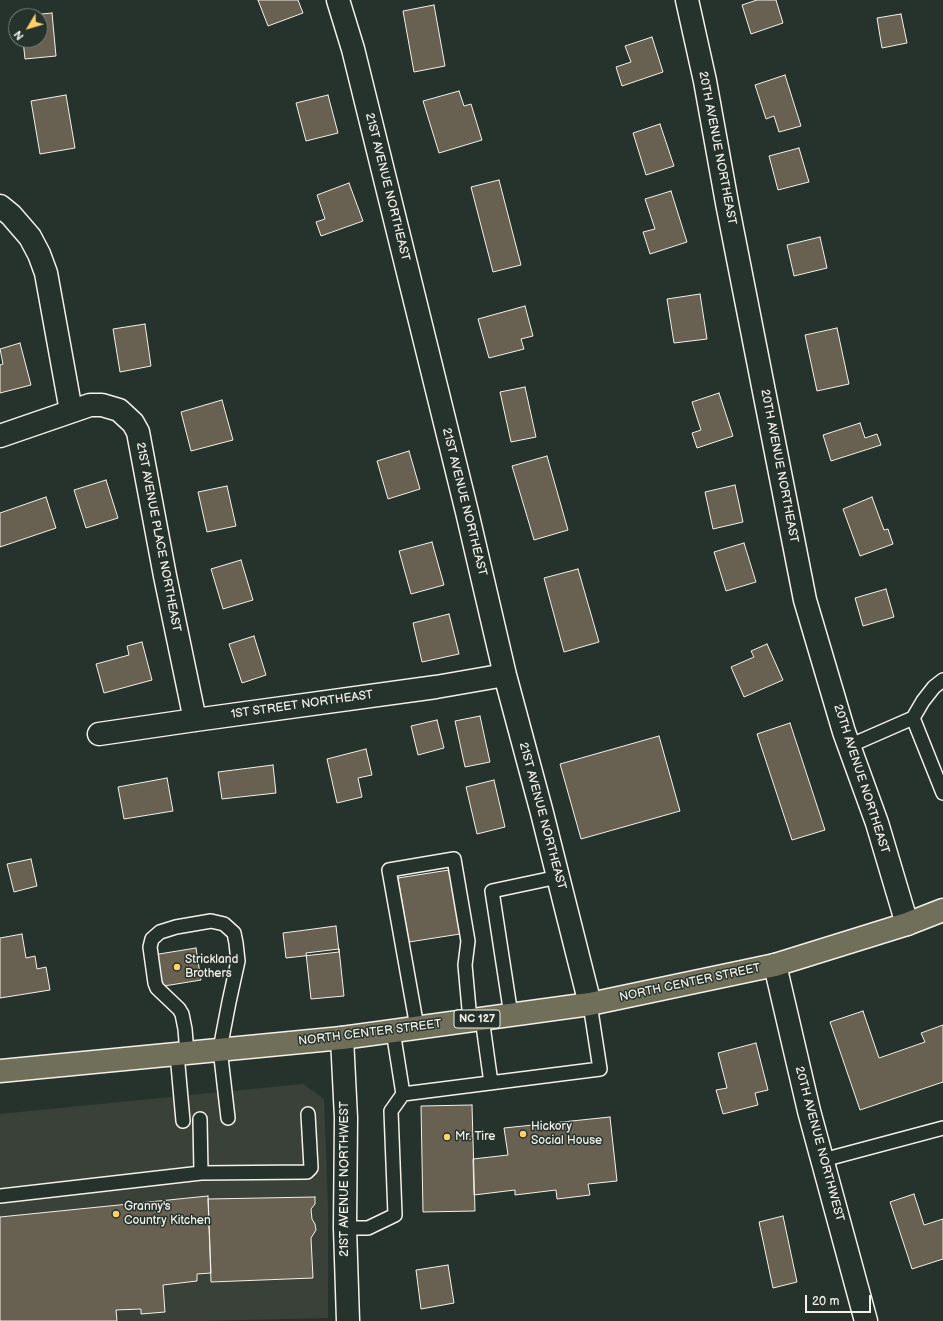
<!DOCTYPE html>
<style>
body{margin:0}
#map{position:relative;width:943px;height:1321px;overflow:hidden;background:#26332d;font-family:"Balsamiq Sans",sans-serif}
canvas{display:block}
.north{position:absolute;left:8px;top:8px;width:40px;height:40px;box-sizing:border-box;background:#26332d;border:1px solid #787f78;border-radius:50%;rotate:232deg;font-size:11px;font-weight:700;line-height:16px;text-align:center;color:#f4f1e8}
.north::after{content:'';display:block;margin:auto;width:14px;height:18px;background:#ffd166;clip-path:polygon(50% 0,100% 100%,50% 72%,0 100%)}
.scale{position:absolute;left:805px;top:1295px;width:66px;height:18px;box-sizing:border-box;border:2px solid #f4f1e8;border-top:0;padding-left:5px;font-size:12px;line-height:14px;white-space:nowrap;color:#f4f1e8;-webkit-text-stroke:3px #26332d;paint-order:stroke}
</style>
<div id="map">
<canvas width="943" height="1321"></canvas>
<div class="north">N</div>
<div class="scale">20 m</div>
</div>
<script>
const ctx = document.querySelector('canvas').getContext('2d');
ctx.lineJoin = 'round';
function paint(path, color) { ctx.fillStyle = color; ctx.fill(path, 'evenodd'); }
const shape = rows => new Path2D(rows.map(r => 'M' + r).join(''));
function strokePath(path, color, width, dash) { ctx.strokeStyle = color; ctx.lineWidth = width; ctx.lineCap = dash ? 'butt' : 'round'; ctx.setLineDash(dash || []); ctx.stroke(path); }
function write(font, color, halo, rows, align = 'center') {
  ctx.font = font + ' "Balsamiq Sans",sans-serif'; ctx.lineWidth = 3; ctx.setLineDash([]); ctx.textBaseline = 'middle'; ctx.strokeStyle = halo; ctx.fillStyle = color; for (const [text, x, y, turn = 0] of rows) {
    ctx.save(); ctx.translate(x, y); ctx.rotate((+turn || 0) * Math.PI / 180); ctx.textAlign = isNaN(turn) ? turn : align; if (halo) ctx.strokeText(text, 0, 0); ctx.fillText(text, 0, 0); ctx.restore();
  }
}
paint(shape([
 [303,1084,324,1099,328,1207,328,1318,202,1321,0,1321,0,1114,49,1109]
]), '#3a4138');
const building = shape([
 [258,0,298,0,303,13,268,26,258,0],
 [757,0,776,0,783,23,751,34,742,5,757,0],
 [434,5,445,66,414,72,403,11,434,5],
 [52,13,56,56,25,59,23,40,40,40,40,16,21,16,52,13],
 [901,14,907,43,882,48,877,18,901,14],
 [652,37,663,72,622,86,616,67,631,62,625,46,652,37],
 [785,75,801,126,779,132,774,116,766,119,755,85,785,75],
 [459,91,464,106,471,104,482,140,439,153,423,101,459,91],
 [66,95,75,148,40,154,31,101,66,95],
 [328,95,338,133,306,141,296,103,328,95],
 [660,124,674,166,646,175,633,133,660,124],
 [799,148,809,182,778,190,769,156,799,148],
 [499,180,521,265,493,272,471,187,499,180],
 [349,183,363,221,321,236,316,222,325,219,317,195,349,183],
 [671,191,687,242,650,254,643,232,655,229,645,199,671,191],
 [820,237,827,268,794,276,787,245,820,237],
 [700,294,707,339,674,343,667,299,700,294],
 [525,306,533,336,521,339,524,349,489,358,478,319,525,306],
 [145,324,151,366,120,372,113,329,145,324],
 [837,328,849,384,817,391,805,335,837,328],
 [20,343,31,385,0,393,0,365,3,364,0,349,20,343],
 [525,387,536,437,511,442,500,392,525,387],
 [719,393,733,436,697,448,692,433,701,430,692,402,719,393],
 [222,400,233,440,191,451,181,412,222,400],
 [860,423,865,438,877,434,881,445,831,461,823,435,860,423],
 [409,451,420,489,388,499,377,461,409,451],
 [547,456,568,530,534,540,512,466,547,456],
 [106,480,118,518,86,528,74,490,106,480],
 [735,485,743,522,713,529,705,492,735,485],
 [227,486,236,526,207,532,198,492,227,486],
 [46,497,56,528,0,547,0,513,46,497],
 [872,497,884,530,888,529,893,544,860,556,843,509,872,497],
 [432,542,444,585,411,594,399,551,432,542],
 [744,543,756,582,726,591,714,552,744,543],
 [241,560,253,600,223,609,211,569,241,560],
 [578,569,599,642,564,652,544,578,578,569],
 [886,589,894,617,863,626,855,598,886,589],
 [449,614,459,654,422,662,413,623,449,614],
 [254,636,266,675,242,683,229,644,254,636],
 [142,642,152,680,104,693,96,664,129,655,127,646,142,642],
 [767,644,783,680,744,697,731,667,754,657,751,651,767,644],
 [480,716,490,762,465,767,455,721,480,716],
 [437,720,444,748,418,755,411,726,437,720],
 [790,723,825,830,792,840,757,734,790,723],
 [659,736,680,811,581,839,560,764,659,736],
 [366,749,372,775,358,778,362,797,337,803,327,759,366,749],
 [273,765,276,793,222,799,218,772,273,765],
 [167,778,173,811,124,819,118,787,167,778],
 [494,780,505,827,477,834,466,787,494,780],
 [31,859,37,886,14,892,7,864,31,859],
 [449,870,460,934,409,942,398,878,449,870],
 [336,926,339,952,286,958,283,933,336,926],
 [22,934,26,958,35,956,37,969,46,967,50,990,0,998,0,938,22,934],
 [196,948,201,980,158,987,153,955,196,948],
 [339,949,344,996,311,999,306,953,339,949],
 [863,1011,879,1058,925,1042,921,1033,943,1025,943,1082,860,1110,830,1022,863,1011],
 [756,1043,768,1090,755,1093,758,1105,723,1114,716,1090,727,1088,718,1053,756,1043],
 [472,1105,475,1211,423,1212,421,1106,472,1105],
 [610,1117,617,1181,588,1184,590,1195,557,1199,556,1190,515,1195,515,1190,474,1195,473,1159,508,1155,504,1128,610,1117],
 [914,1194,924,1225,943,1219,943,1259,912,1269,890,1202,914,1194],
 [208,1196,211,1273,197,1274,197,1281,163,1285,165,1312,141,1314,141,1309,116,1310,117,1321,0,1321,0,1217,208,1196],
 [315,1197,315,1204,311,1209,312,1219,315,1224,316,1230,311,1238,313,1278,211,1282,208,1199,315,1197],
 [783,1216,797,1282,773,1288,759,1222,783,1216],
 [448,1265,454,1303,421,1309,416,1270,448,1265]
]);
paint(building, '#686151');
strokePath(building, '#f4f1e8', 1);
const service = shape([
 [913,718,923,701,934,687,943,680],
 [849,746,913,718,943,793],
 [511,1015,492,891,558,877],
 [482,1018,491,1083],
 [417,1027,389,870,454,859,468,941,465,965,470,1020],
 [187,1053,185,1029,182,1014,179,1009,157,988,155,983,150,947,152,939,160,932,176,927,211,921,224,924,234,933,236,943,238,961,229,1002,220,1049,228,1118],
 [177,1054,183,1121],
 [403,1094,600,1069,590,1004],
 [200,1119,201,1173],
 [823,1160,943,1128],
 [0,1196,201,1173,307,1172,311,1168,308,1114],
 [345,1228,368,1228,395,1215,391,1111,403,1094,393,1031]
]);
const minor = shape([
 [338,0,353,49,467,512,505,675,542,813,590,1004],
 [687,0,705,81,727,203,805,600,844,732,877,823,907,924],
 [0,206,11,215,30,237,39,254,46,273,71,411],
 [0,436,90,405,102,405,119,410,133,423,138,432,165,576,195,720],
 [99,734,195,720,436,687,505,675],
 [775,965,809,1111,866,1321]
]);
const tertiary = shape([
 [342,1038,346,1118,345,1228,348,1321]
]);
const primary = shape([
 [0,1071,342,1038,590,1004,775,965,907,924,943,910]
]);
strokePath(service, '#f4f1e8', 16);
strokePath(minor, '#f4f1e8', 25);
strokePath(tertiary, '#f4f1e8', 25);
strokePath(primary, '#f4f1e8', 25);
strokePath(service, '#26332d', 13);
strokePath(minor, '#26332d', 22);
strokePath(tertiary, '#26332d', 22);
strokePath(primary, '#706f59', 22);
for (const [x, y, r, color] of [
 [177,967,4,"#ffd166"],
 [523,1134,4,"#ffd166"],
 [447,1137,4,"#ffd166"],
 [116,1214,4,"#ffd166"]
]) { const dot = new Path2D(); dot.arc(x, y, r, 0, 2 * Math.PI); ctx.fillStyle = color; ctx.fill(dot); strokePath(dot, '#26332d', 1.5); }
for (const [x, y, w] of [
 [477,1019,46]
]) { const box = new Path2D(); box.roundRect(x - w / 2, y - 9, w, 18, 3); ctx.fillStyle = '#26332d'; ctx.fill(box); strokePath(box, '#f4f1e8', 1); }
write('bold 11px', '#f4f1e8', null, [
 ["NC 127",477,1019]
]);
write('12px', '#f4f1e8', '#26332d', [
 ["20TH AVENUE NORTHEAST",717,148,79],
 ["21ST AVENUE NORTHEAST",387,187,76],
 ["20TH AVENUE NORTHEAST",779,466,79],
 ["21ST AVENUE NORTHEAST",464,502,76],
 ["21ST AVENUE PLACE NORTHEAST",158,537,79],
 ["1ST STREET NORTHEAST",302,705,-8],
 ["20TH AVENUE NORTHEAST",861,779,72],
 ["21ST AVENUE NORTHEAST",542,816,75],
 ["NORTH CENTER STREET",690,983,-12],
 ["NORTH CENTER STREET",370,1033,-7],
 ["20TH AVENUE NORTHWEST",819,1144,75],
 ["21ST AVENUE NORTHWEST",345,1179,-90]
]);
write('12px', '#f4f1e8', '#26332d', [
 ["Strickland",185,960],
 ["Brothers",185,974],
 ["Hickory",531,1127],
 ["Social House",531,1141],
 ["Mr. Tire",455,1137],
 ["Granny's",124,1207],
 ["Country Kitchen",124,1221]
], 'left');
</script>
